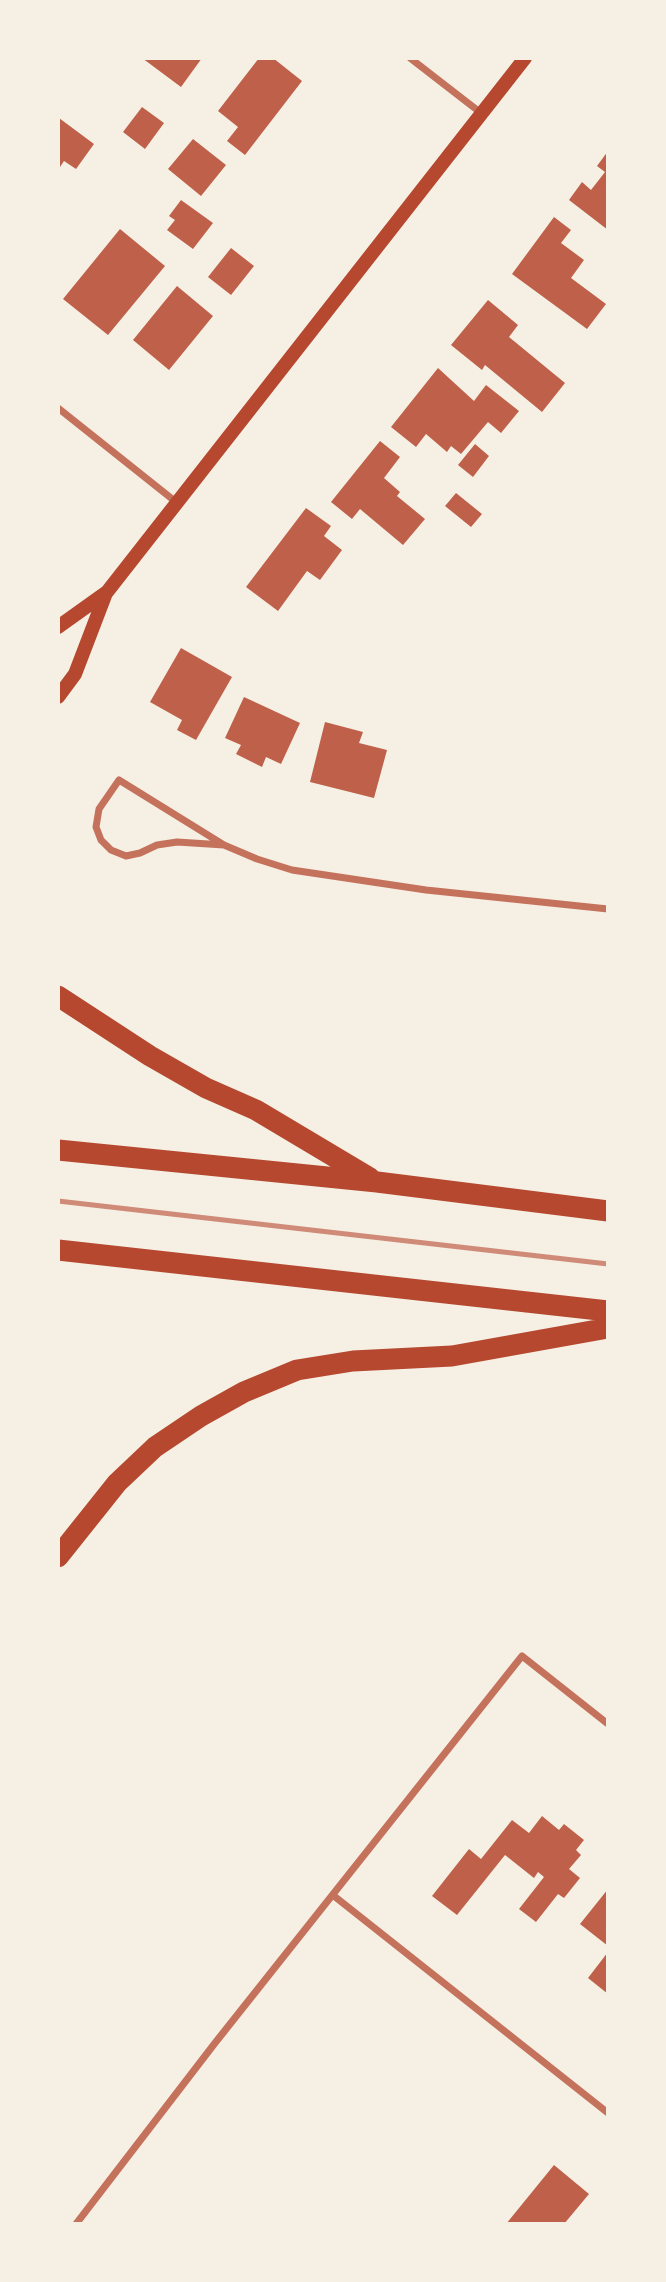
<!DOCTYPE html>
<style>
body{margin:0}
#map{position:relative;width:666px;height:2282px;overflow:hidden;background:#f6efe4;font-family:Jost,sans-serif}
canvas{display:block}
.frame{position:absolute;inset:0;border:60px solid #f6efe4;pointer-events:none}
</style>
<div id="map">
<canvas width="666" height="2282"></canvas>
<div class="frame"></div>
</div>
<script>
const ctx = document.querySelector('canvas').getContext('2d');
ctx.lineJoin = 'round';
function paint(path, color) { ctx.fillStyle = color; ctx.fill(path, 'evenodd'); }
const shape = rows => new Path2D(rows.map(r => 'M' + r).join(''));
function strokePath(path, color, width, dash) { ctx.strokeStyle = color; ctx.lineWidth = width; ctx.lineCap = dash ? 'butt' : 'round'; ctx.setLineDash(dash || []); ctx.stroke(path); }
paint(shape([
 [142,58,202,58,181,87],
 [259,58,273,58,302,81,245,155,227,141,238,127,218,111],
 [142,107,164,123,145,149,123,132],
 [59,118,94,144,76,169,64,161,58,170],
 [193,139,226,165,201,196,168,169],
 [608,151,608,230,569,200,582,182,591,190,605,172,597,166],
 [181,200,213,223,193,249,167,230,175,220,169,216],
 [554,217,571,230,561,243,584,260,571,278,606,304,587,329,512,274],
 [120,229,165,266,108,335,63,299],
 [231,248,254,266,231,295,208,277],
 [177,286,213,316,169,370,133,340],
 [488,300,518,325,509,337,565,383,542,412,485,365,482,370,451,345],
 [438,368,474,401,486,385,519,411,501,433,488,422,461,454,451,446,447,452,426,434,416,447,391,427],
 [380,441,400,457,384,478,400,492,397,496,425,519,403,545,360,509,352,519,331,502],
 [475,444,489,456,473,477,458,465],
 [456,493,482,514,471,527,445,506],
 [306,508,331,526,324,536,342,550,320,580,307,571,278,611,246,587],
 [181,648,232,677,196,740,177,730,182,720,150,702],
 [244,697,300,723,281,764,266,757,262,767,236,754,241,745,225,738],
 [325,722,363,732,359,743,387,750,374,798,310,782],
 [542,1816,559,1830,564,1824,584,1840,576,1850,581,1855,569,1869,580,1878,564,1898,558,1894,536,1922,519,1909,544,1877,538,1872,534,1878,505,1855,457,1915,432,1896,469,1849,481,1859,512,1820,529,1833],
 [608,1889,608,1946,580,1924],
 [608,1952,608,1994,588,1978],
 [554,2165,589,2194,564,2224,506,2224]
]), '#bf614a');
strokePath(shape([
 [410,58,481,113],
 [58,408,176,502],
 [224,845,177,842,157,845,140,853,126,856,111,850,101,840,96,827,99,809,119,780,224,845,257,859,292,870,426,890,608,909],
 [334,1896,608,2113],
 [76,2224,215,2043,522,1656,608,1724]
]), '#c5725c', 7);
strokePath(shape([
 [58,627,107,592,525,58],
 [58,697,75,674,106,593]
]), '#b5482f', 14);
strokePath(shape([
 [58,996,150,1056,206,1088,256,1110,370,1178],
 [58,1150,377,1182,608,1211],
 [58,1250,608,1311],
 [58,1557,117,1483,155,1447,201,1416,244,1392,297,1370,353,1361,452,1356,608,1328]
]), '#b5482f', 21);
strokePath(shape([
 [58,1201,608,1264]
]), '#cf8b77', 5);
</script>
